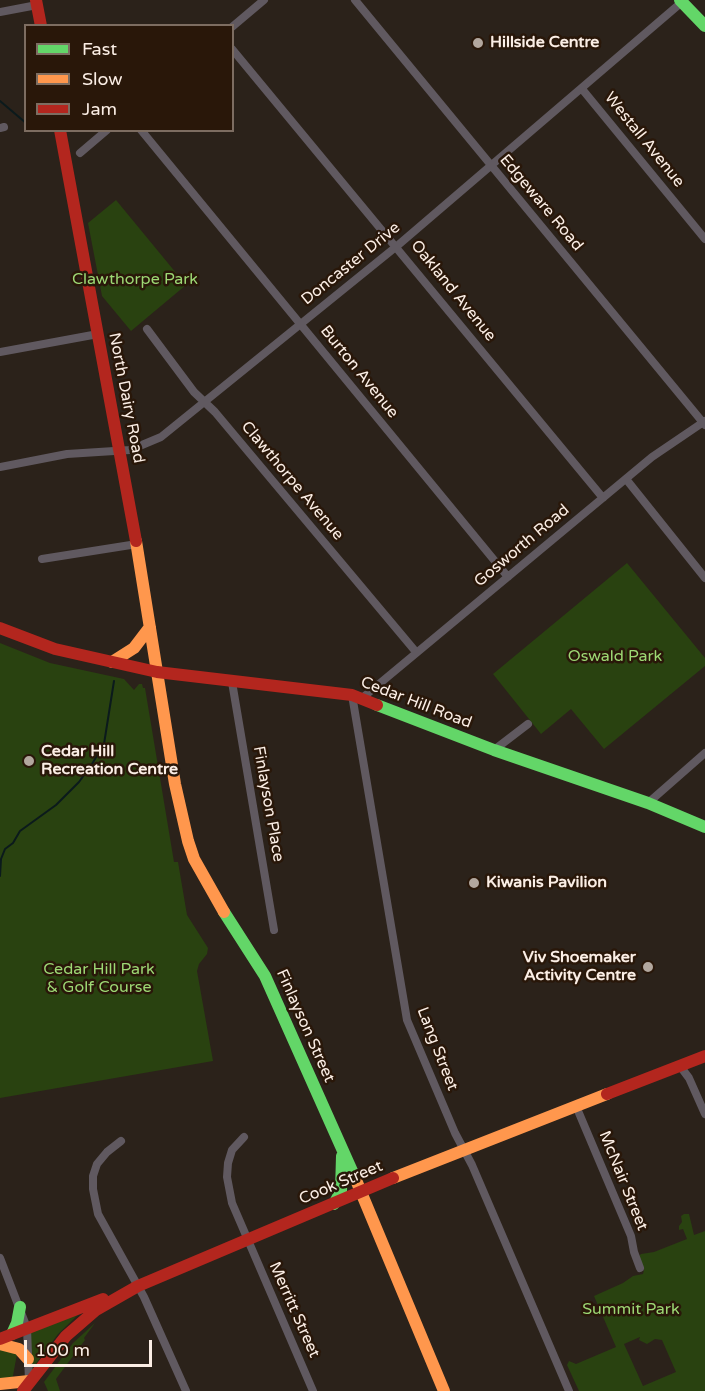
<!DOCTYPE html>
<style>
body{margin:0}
#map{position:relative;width:705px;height:1391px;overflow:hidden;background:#2b221a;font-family:"Varela Round",sans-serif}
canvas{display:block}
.legend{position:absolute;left:24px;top:24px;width:210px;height:108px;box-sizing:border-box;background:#291709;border:2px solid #7d6d61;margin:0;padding:8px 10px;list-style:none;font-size:18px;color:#fbeee5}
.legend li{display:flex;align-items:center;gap:12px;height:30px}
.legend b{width:30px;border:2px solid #7d6d61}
.scale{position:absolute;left:24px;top:1340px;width:128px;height:27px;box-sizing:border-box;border:3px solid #fbeee5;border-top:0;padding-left:8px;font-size:18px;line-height:21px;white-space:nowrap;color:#fbeee5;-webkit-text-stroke:4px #291709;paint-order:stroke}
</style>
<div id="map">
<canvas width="705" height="1391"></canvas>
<ul class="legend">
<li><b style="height:8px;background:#63d668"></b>Fast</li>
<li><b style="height:8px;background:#ff974d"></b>Slow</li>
<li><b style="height:8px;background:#b3261e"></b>Jam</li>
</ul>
<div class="scale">100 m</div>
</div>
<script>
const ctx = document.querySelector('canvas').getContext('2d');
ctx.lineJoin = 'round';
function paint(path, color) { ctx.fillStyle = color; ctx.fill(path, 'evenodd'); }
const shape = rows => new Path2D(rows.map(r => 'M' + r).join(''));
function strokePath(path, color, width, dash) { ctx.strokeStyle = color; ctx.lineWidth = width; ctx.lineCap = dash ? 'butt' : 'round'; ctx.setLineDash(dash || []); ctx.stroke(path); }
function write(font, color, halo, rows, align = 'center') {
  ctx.font = font + ' "Varela Round",sans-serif'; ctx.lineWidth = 5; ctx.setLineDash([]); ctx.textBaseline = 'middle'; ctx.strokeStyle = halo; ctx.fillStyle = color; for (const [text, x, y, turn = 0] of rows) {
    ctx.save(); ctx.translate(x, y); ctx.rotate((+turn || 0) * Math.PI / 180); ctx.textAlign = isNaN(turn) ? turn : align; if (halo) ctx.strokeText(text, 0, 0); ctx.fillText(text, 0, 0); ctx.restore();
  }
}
paint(shape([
 [116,200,186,285,131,331,102,296,88,223],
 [627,563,705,658,705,666,604,749,571,709,541,734,493,674],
 [0,643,50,663,124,679,134,690,139,684,142,684,143,688,145,688,174,862,178,862,187,915,208,948,207,954,199,964,197,971,213,1061,0,1098],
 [684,1214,689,1214,694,1235,705,1231,705,1391,579,1391,567,1365,569,1361,576,1364,616,1347,594,1296,623,1283,633,1276,643,1274,644,1270,638,1257,641,1254,654,1252,687,1239,683,1229,679,1230,679,1226,682,1222,681,1216],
 [640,1337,639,1340,647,1344,655,1339,662,1340,676,1372,643,1386,624,1344],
 [81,1312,58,1334,32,1369,30,1331],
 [95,1323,84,1338,85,1340,56,1379,60,1391,48,1391,44,1382,73,1343],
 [0,1349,17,1354,12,1381,0,1382]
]), '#294210');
strokePath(shape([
 [0,101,26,123],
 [0,876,1,859,5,849,13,843,20,831,56,805,79,782,92,764,104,744,114,681]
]), '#0b1a1c', 2);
strokePath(shape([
 [355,0,705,425],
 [0,12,37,5],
 [232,27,264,0],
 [232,49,603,498],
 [582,89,705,239],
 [0,128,4,127],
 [141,130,508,577],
 [80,153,107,130],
 [147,329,194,392,215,412,416,652],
 [0,352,98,334],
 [0,467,67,454,130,450,161,437,397,246,682,2],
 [626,479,705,578],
 [42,559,137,544],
 [232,682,274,930],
 [352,695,407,1020,455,1133,472,1165,569,1391],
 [361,699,652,457,705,421],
 [494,750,528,724],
 [648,803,705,753],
 [680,1066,689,1078,705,1114],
 [576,1106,631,1236,634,1252,640,1268],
 [244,1137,232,1150,228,1163,227,1177,232,1203,313,1391],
 [121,1141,107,1152,97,1164,93,1176,93,1189,98,1214,144,1297,186,1391],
 [0,1258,27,1328,29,1381]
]), '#605960', 8);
strokePath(shape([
 [680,0,705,26],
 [377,705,494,750,648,803,705,827],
 [224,912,265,976,356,1180],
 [334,1204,341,1191,342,1156],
 [12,1334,17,1323,20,1307]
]), '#63d668', 12);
strokePath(shape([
 [136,541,175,784,188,841,194,859,224,912],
 [112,662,134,648,150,627],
 [393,1178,607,1094],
 [356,1180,444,1391],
 [0,1344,19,1349,28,1359],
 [0,1384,29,1381]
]), '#ff974d', 12);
strokePath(shape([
 [36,0,41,26],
 [60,130,136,541],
 [0,628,55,649,157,672,352,695,377,705],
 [607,1094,705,1056],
 [0,1339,103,1299],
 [23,1391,66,1336,96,1310,138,1286,393,1178]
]), '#b3261e', 12);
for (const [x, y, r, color] of [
 [478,43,6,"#b2a79e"],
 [29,761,6,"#b2a79e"],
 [474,883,6,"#b2a79e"],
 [648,967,6,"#b2a79e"]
]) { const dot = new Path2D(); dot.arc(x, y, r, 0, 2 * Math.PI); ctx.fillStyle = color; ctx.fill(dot); strokePath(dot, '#291709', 2); }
write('bold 16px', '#fbeee5', '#291709', [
 ["Hillside Centre",490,43],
 ["Cedar Hill",41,752],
 ["Recreation Centre",41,770],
 ["Kiwanis Pavilion",486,883],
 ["Viv Shoemaker",636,958,"right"],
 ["Activity Centre",636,976,"right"]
], 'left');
write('16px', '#fbeee5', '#291709', [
 ["Westall Avenue",644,140,51],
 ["Edgeware Road",541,203,50],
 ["Doncaster Drive",351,264,-39],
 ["Oakland Avenue",453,291,51],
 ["Burton Avenue",359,372,51],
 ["North Dairy Road",126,398,79],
 ["Clawthorpe Avenue",292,481,50],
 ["Gosworth Road",522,546,-40],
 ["Cedar Hill Road",416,703,21],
 ["Finlayson Place",268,804,80],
 ["Finlayson Street",305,1026,66],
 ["Lang Street",437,1049,69],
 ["McNair Street",623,1181,68],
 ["Cook Street",341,1183,-23],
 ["Merritt Street",294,1310,66]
]);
write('16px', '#9dd874', '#291709', [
 ["Clawthorpe Park",135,280],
 ["Oswald Park",615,657],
 ["Cedar Hill Park",99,970],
 ["& Golf Course",99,988],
 ["Summit Park",631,1310]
]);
</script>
